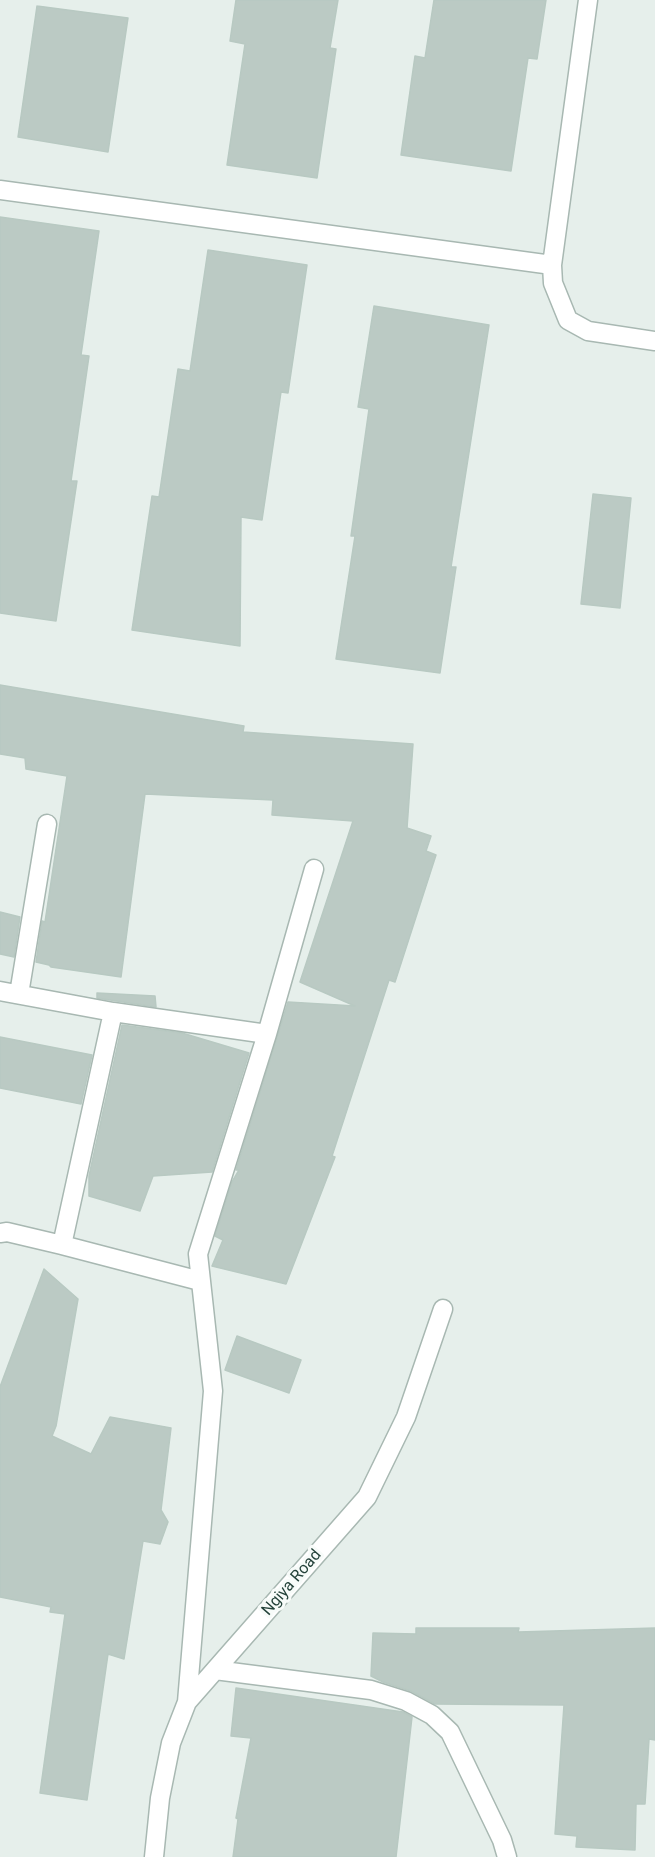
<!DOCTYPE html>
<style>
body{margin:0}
canvas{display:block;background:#e6efeb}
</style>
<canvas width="655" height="1857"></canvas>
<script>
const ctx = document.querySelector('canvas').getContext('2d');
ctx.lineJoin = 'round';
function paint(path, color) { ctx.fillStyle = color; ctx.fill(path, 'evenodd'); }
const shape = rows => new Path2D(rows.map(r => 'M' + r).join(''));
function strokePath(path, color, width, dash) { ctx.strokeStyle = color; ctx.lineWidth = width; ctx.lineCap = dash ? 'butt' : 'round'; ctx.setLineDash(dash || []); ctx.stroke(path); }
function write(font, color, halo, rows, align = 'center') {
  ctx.font = font + ' Roboto,sans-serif'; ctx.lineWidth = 6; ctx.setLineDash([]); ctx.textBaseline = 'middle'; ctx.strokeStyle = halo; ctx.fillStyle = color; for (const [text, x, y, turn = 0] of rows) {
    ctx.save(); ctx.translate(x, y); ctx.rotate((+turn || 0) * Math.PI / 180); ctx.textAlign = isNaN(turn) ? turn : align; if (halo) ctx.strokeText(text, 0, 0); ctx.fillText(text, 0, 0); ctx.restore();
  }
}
const building = shape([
 [236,0,338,0,330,48,336,49,317,178,227,165,245,44,230,41,236,0],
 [434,0,546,0,537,59,528,58,511,171,401,155,415,56,425,58,434,0],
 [37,6,128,18,108,152,18,137,37,6],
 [0,217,99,231,81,355,89,356,71,481,77,481,56,621,0,613,0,217],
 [208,250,307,265,288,393,281,392,262,520,241,517,240,646,132,630,152,496,159,497,178,369,190,371,208,250],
 [374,306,489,325,451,567,456,567,440,673,336,659,355,536,351,536,369,409,358,407,374,306],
 [593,494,631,498,620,608,581,604,593,494],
 [0,685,244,726,243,732,413,744,407,828,431,836,426,851,436,855,395,982,389,980,332,1156,335,1157,286,1284,212,1266,223,1240,215,1236,232,1182,239,1170,236,1170,288,1002,355,1006,300,982,353,821,272,815,273,800,145,794,121,977,51,967,49,965,36,962,42,921,45,922,67,776,26,769,25,758,0,754,0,685],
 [0,912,20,917,14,957,0,954,0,912],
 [97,993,155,996,156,1007,97,998,97,993],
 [122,1025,182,1033,249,1053,212,1172,153,1176,140,1211,89,1196,89,1176,122,1025],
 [0,1037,92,1055,81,1104,0,1088,0,1037],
 [44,1269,78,1299,56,1426,52,1436,91,1454,110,1417,171,1428,161,1510,168,1522,160,1544,143,1541,124,1659,108,1654,87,1800,40,1793,65,1614,50,1612,51,1607,0,1597,0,1387,44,1269],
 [237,1336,301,1360,289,1393,225,1370,237,1336],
 [416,1628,519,1628,518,1632,655,1628,655,1740,649,1739,645,1804,636,1804,635,1850,576,1847,577,1836,555,1834,564,1705,435,1704,411,1691,383,1682,371,1676,373,1633,416,1634,416,1628],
 [236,1688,403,1712,412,1717,396,1857,233,1857,238,1819,236,1818,251,1738,231,1736,236,1688]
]);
paint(building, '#bbcac4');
strokePath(building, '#b8c9c2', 1.5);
const minor = shape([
 [588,0,552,265,553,283,568,320,588,331,655,341],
 [0,190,552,265],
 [0,991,113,1012,267,1034],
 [19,994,47,824],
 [0,1233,7,1232,62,1245,200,1281],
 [62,1245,113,1012],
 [215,1670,371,1690,406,1701,432,1715,450,1732,502,1840,507,1857],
 [187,1702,213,1391,198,1254,267,1034,314,869],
 [154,1857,160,1798,171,1743,187,1702,367,1497,406,1417,443,1309]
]);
strokePath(minor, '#a8b8b2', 21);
strokePath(minor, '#fff', 18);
write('16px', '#24423a', '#f7fbf9', [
 ["Ngiya Road",292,1583,-49]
]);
</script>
